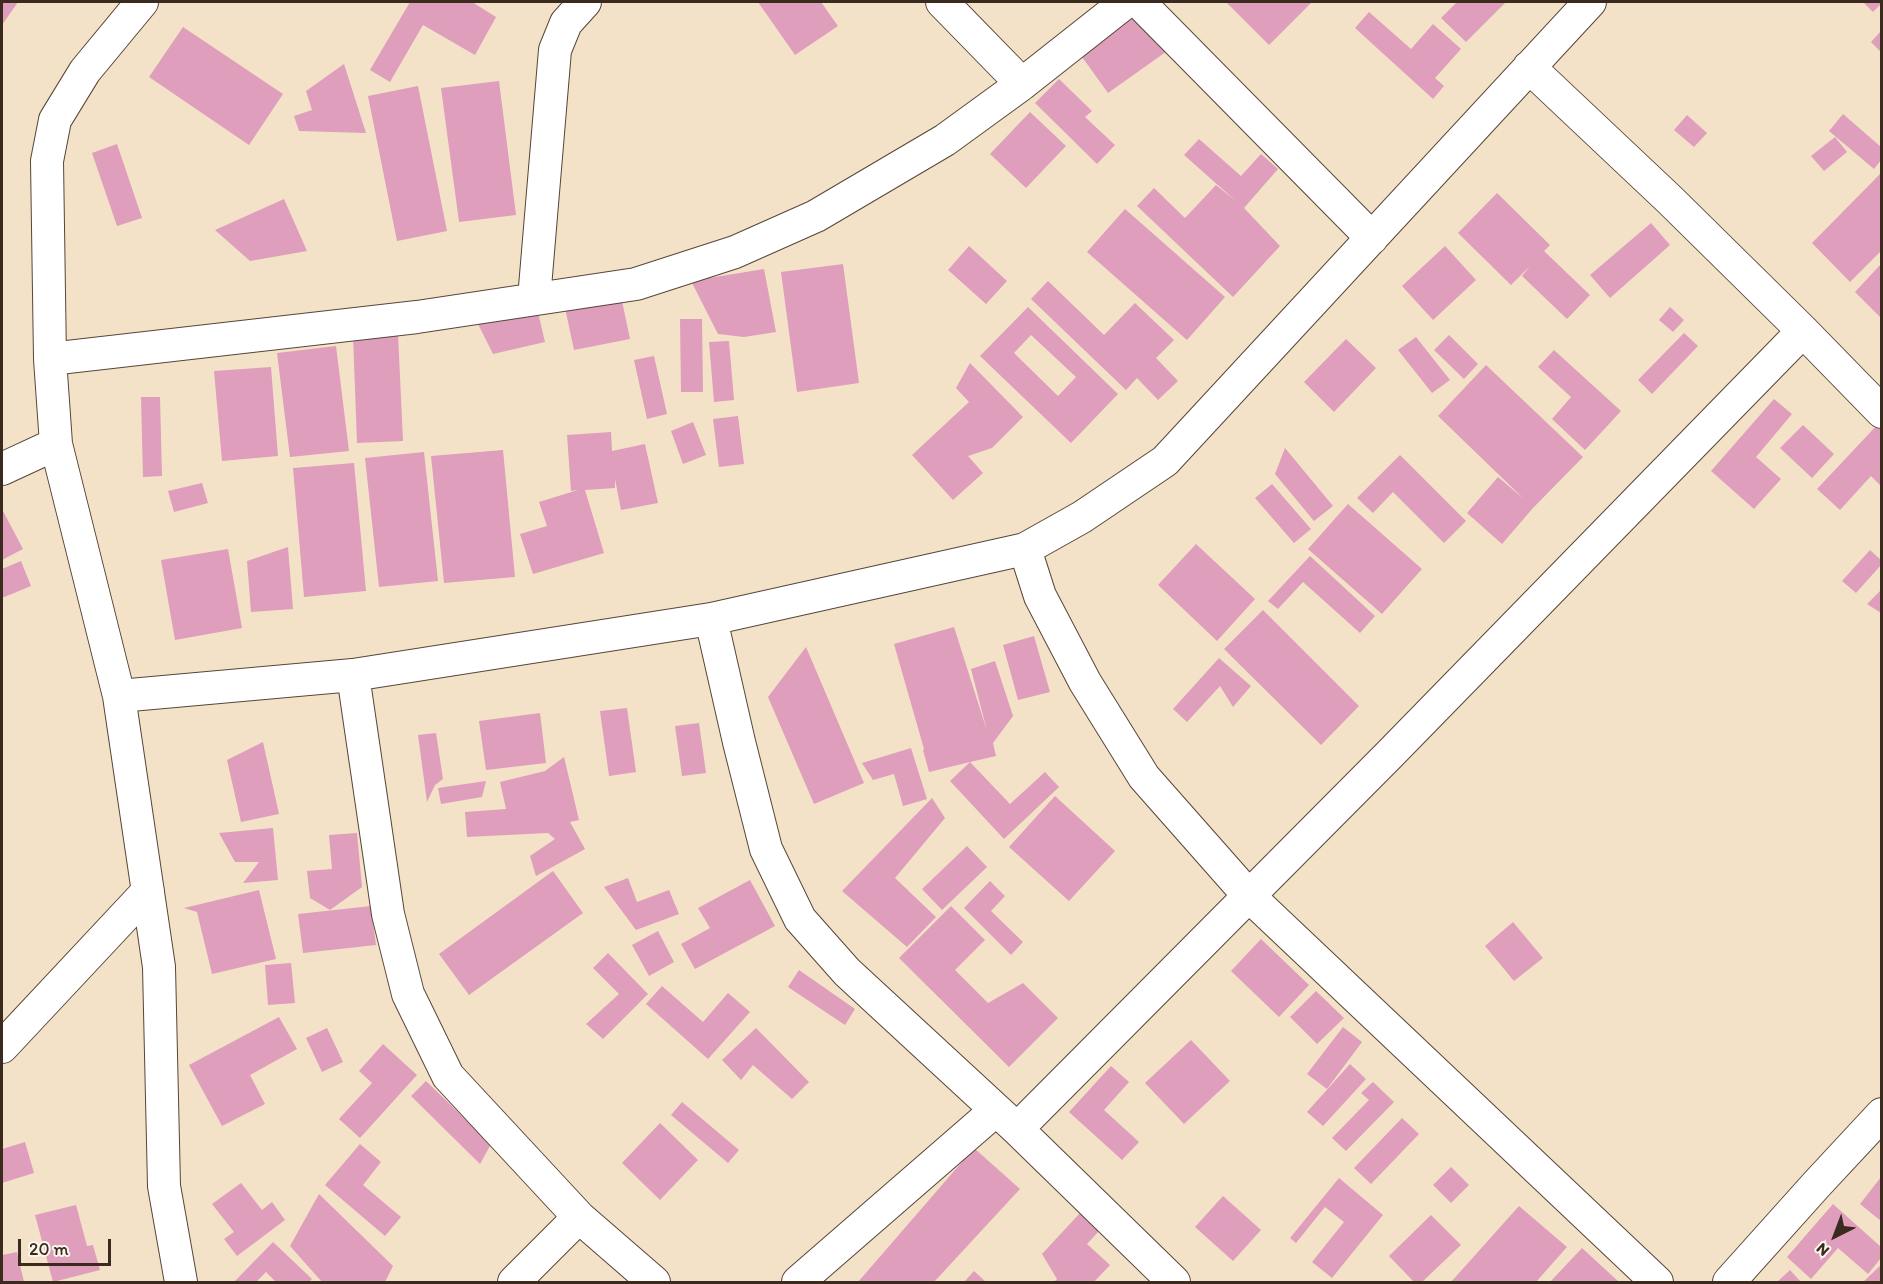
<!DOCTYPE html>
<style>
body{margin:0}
#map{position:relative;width:1883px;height:1284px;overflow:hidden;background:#f4e2c8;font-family:Itim,sans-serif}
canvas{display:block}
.frame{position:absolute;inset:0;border:3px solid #3b2a1e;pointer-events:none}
.north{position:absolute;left:1805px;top:1206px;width:60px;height:60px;-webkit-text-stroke:4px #fbf7ec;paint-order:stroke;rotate:222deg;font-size:16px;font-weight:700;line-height:24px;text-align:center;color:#3b2a1e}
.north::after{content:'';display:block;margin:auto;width:21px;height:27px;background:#3b2a1e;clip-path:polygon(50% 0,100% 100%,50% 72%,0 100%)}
.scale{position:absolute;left:18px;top:1239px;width:93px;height:27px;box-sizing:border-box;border:3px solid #3b2a1e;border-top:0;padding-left:8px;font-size:18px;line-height:21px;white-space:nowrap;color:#3b2a1e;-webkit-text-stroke:4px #fbf7ec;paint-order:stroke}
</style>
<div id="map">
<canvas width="1883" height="1284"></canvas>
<div class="frame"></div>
<div class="north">N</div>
<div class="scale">20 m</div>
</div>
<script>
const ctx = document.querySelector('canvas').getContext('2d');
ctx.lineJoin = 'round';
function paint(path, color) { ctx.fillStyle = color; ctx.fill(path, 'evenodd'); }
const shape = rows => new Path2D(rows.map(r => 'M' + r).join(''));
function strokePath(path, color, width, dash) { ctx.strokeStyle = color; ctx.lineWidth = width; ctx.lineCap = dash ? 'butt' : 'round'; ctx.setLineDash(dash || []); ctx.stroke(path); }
paint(shape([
 [2,2,18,2,2,25],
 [410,2,472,2,496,17,475,55,423,25,390,82,370,70],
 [758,2,821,2,838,26,795,55],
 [1226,2,1312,2,1269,45],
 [1457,2,1506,2,1466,42,1441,18],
 [1863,2,1881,2,1881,4,1873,12],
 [1139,6,1170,49,1108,93,1077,50],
 [1369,12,1411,49,1433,24,1461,49,1435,78,1444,86,1433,99,1355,28],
 [183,27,283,94,249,145,149,77],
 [1881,31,1881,52,1871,42],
 [344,64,366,133,299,131,294,116,312,110,306,91],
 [1059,79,1092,111,1085,117,1115,145,1097,164,1035,103],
 [499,81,516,215,459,222,441,88],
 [418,86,447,231,397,241,368,96],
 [1030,112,1066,146,1026,188,990,154],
 [1843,114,1881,147,1881,160,1874,169,1829,131],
 [1687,115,1707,133,1694,147,1674,130],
 [1835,137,1847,152,1824,171,1811,156],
 [1199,139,1241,176,1261,154,1278,169,1244,208,1280,246,1233,297,1137,206,1154,188,1185,218,1216,185,1237,202,1184,155],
 [117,144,142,218,117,226,92,153],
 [1881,173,1881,251,1850,282,1812,243],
 [1497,193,1550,245,1544,251,1590,295,1567,319,1522,276,1530,266,1511,285,1458,233],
 [284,199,307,251,250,261,215,230],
 [1125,209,1225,297,1187,340,1087,252],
 [1651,223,1670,245,1610,298,1590,275],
 [969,246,1007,281,986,304,948,270],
 [1445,246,1476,280,1433,320,1402,286],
 [843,264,859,383,797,392,781,272],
 [1881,264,1881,318,1855,292],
 [764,269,776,332,744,337,718,334,691,281],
 [617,277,630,339,574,350,561,289],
 [1048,281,1104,335,1135,303,1174,340,1156,358,1178,381,1158,400,1137,378,1126,390,1031,299],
 [1028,307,1118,394,1071,443,980,356],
 [1031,335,1076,377,1058,396,1014,353],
 [1670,307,1684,320,1673,332,1659,320],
 [537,308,545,342,493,354,477,322],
 [680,319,702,319,703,392,681,392],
 [1684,333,1698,346,1652,394,1638,380],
 [398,334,403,441,357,443,353,335],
 [1449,335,1478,364,1464,379,1434,350],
 [1416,337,1450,380,1432,393,1398,350],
 [1346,339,1376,368,1334,412,1304,382],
 [729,341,734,400,714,402,709,342],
 [336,346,349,451,290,457,277,353],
 [1554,350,1621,411,1585,450,1552,419,1571,397,1538,367],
 [654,356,667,414,647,419,634,360],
 [970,363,1023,417,992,448,968,456,983,473,953,500,912,455,969,402,956,388],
 [1486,365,1583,457,1533,508,1502,544,1467,513,1498,477,1524,499,1438,416],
 [271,367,278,456,222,461,214,371],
 [141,397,160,397,162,476,143,477],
 [1774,399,1792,414,1756,457,1781,479,1754,509,1711,471],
 [738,416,744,464,719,467,713,419],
 [693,422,706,455,683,464,671,431],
 [1879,423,1881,425,1881,486,1871,476,1840,510,1817,489],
 [1803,425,1834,454,1812,478,1780,448],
 [611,432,612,451,645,444,658,503,621,510,615,479,615,488,585,490,604,553,533,574,520,534,547,526,539,502,578,490,571,491,567,435],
 [1285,448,1333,506,1314,521,1275,474],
 [503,450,515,577,444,583,431,456],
 [424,452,438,581,379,587,365,458],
 [1400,455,1466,521,1444,543,1393,492,1373,513,1357,498],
 [354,463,366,591,304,597,293,468],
 [202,483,208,503,174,512,168,491],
 [1272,484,1311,529,1294,543,1255,498],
 [1348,504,1422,569,1382,614,1308,549],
 [2,509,23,549,2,560],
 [1196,544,1255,599,1217,641,1158,585],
 [288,547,293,609,251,612,247,561],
 [228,549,242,628,175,640,161,560],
 [1870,550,1881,560,1881,565,1856,593,1842,581],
 [1310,556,1375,616,1360,633,1303,582,1278,609,1268,601],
 [21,561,31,586,2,598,2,569],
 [1881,590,1881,613,1867,604],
 [1263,610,1359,706,1321,745,1224,649],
 [954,627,987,731,971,669,995,661,1013,716,993,743,996,756,970,762,1010,804,1045,772,1059,787,1004,839,950,781,970,762,929,772,923,750,924,749,894,644],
 [1034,636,1050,692,1018,700,1003,645],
 [806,647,864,783,814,804,768,697],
 [1219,658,1251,686,1233,707,1220,686,1187,722,1173,709],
 [627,708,636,772,609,776,600,711],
 [540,713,546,763,486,770,479,721],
 [699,723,706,773,682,776,675,726],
 [436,733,443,779,435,785,427,802,418,735],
 [263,742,279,814,241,822,227,760],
 [911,748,927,799,903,806,894,774,873,780,862,763],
 [564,757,579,820,570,822,585,849,536,876,530,856,555,839,548,833,467,837,465,812,506,809,500,782,545,771],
 [486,781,482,797,441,804,438,788],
 [1055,796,1115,851,1069,901,1009,847],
 [932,798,945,818,895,878,936,917,907,947,842,891],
 [273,828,278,880,243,883,259,862,235,862,219,833],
 [357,833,362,887,330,910,310,898,307,871,332,869,329,835],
 [967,846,987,867,942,910,922,889],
 [553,871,583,913,469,995,439,954],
 [628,878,637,902,669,890,679,914,636,930,604,887],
 [750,880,775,926,695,969,681,944,710,928,698,908],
 [990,881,1005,896,991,911,1023,942,1011,955,964,908],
 [259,890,276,959,212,974,197,912,184,908],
 [371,906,376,945,303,953,298,914],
 [951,906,985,940,955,970,988,1003,1023,983,1058,1018,1009,1067,899,958],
 [1513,922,1543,958,1514,981,1485,946],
 [658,931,674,962,649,976,632,945],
 [1261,939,1309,985,1279,1017,1231,971],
 [608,953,648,994,603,1039,586,1024,619,994,593,968],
 [291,963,295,1003,268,1005,265,965],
 [799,970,855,1009,845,1025,788,987],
 [662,986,703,1022,728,993,750,1012,708,1059,646,1004],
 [1316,991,1344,1018,1317,1044,1290,1017],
 [279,1017,297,1049,250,1075,265,1104,222,1126,189,1065],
 [1343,1027,1362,1042,1327,1089,1307,1074],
 [327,1028,343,1062,322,1072,306,1038],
 [756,1028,809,1082,792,1099,753,1065,741,1080,722,1060],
 [1191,1040,1230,1081,1184,1124,1145,1083],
 [383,1044,417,1075,360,1138,339,1119,372,1083,359,1071],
 [1350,1064,1366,1079,1323,1126,1307,1112],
 [1111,1066,1129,1082,1104,1110,1139,1142,1122,1160,1069,1112],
 [426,1081,491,1144,480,1164,411,1096],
 [1373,1082,1394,1102,1346,1151,1332,1138,1369,1100,1361,1093],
 [682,1102,739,1150,728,1163,671,1115],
 [1402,1118,1419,1134,1371,1184,1354,1168],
 [660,1123,698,1160,660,1200,622,1163],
 [25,1142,34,1173,2,1183,2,1149],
 [360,1144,381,1162,363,1185,401,1217,385,1236,325,1185],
 [974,1148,1020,1189,934,1282,858,1282],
 [1451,1167,1469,1185,1451,1203,1433,1185],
 [1881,1177,1881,1221,1860,1204],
 [1339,1178,1383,1215,1332,1278,1312,1262,1344,1222,1325,1207,1296,1243,1290,1238],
 [241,1183,262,1210,272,1202,285,1220,237,1256,224,1239,234,1232,212,1204],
 [319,1194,393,1266,385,1282,322,1282,290,1246],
 [1223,1196,1261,1230,1233,1261,1195,1227],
 [1833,1204,1881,1247,1881,1258,1868,1274,1838,1248,1811,1279,1787,1257],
 [76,1205,87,1246,93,1245,100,1270,53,1282,35,1215],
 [1519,1206,1567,1247,1536,1282,1451,1282],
 [1080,1213,1099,1231,1087,1244,1110,1265,1094,1282,1054,1282,1057,1279,1042,1254],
 [1431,1215,1461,1245,1422,1282,1414,1282,1389,1256],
 [273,1242,312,1279,309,1282,276,1282,266,1272,256,1282,234,1282],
 [1582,1248,1619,1282,1550,1282],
 [17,1252,24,1282,2,1282,2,1255],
 [1881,1265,1881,1282,1863,1282],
 [1790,1270,1801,1282,1777,1282],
 [974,1271,986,1282,964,1282]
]), '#de9ebc');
const minor = shape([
 [142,2,85,71,55,120,47,161,50,359,56,444,119,696,159,967,164,1186,181,1282],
 [942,2,1022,84],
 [1139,2,1372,238],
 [1529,67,1670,200,1803,331,1882,412],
 [534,299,555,50,566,23,585,2],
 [50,359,417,317,636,284,735,252,816,216,945,140,1022,84,1126,2],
 [2,469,56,444],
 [1025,549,1040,596,1085,682,1144,777,1249,896,1657,1282],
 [711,619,739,742,766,849,800,919,847,972,1017,1129,1174,1282],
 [353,675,388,914,408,994,448,1076,579,1217,654,1282],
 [119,696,353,675,711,619,1025,549,1082,517,1165,461,1590,2],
 [2,1047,148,891],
 [1017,1129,1390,754,1803,331],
 [514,1282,579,1217],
 [798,1282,996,1110],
 [1729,1282,1816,1185,1882,1114]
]);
strokePath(minor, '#574638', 34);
strokePath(minor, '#fff', 32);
</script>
